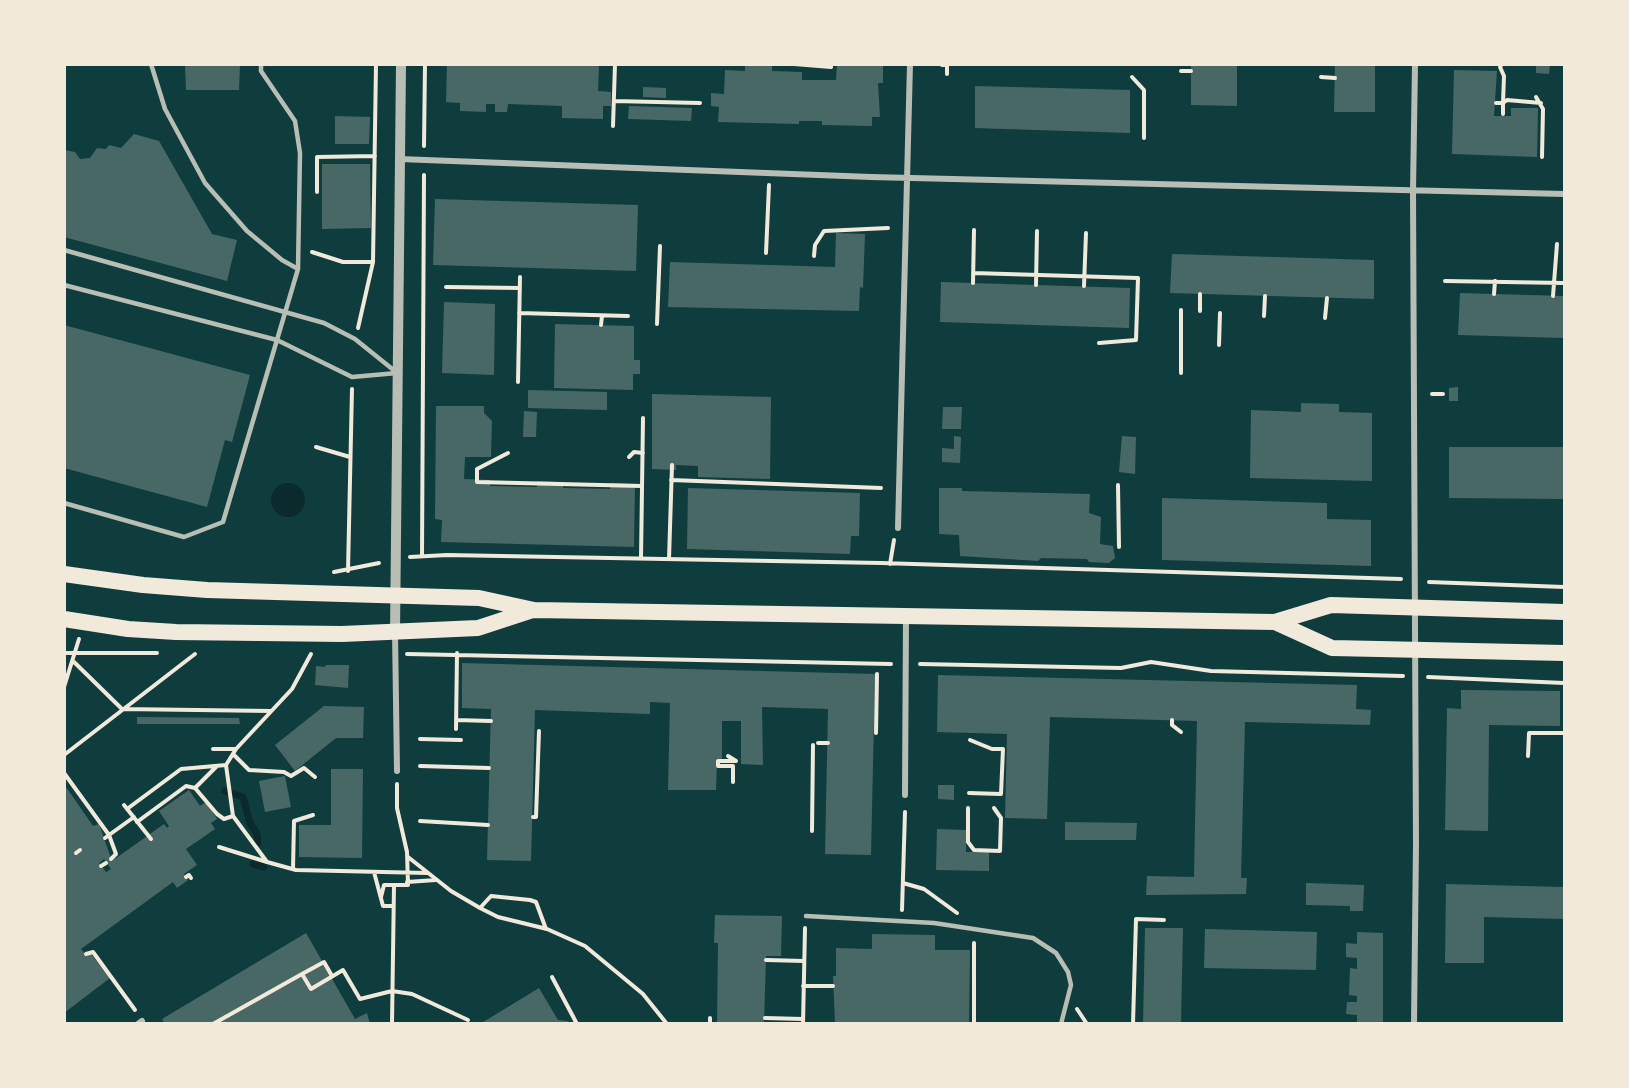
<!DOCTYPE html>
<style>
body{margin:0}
#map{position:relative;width:1629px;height:1088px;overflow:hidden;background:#0f3d3e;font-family:"Titillium Web",sans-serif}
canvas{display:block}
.frame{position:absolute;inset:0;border:66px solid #f1e9da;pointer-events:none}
</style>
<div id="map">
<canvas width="1629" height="1088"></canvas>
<div class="frame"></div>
</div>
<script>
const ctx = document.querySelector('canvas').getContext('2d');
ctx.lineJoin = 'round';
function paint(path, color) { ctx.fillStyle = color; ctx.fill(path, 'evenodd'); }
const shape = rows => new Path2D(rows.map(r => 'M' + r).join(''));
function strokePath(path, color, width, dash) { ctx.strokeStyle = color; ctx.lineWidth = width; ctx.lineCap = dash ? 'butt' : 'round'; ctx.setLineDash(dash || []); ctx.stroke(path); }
paint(shape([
 '271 500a17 17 0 1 1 34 0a17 17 0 1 1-34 0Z'
]), '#0a2a2b');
strokePath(shape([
 [225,791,243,797,250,823,257,834,258,843],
 [253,864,264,867]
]), '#0a2a2b', 7);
paint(shape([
 [185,64,240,64,239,90,186,90],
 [447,64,599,65,598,91,611,92,611,106,603,106,603,119,562,118,562,106,508,104,507,112,495,112,495,104,486,104,486,112,460,111,460,103,446,102],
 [745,64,772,64,772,71,802,72,802,80,836,80,837,64,883,64,883,83,878,83,880,117,872,117,872,126,822,125,822,121,799,121,799,124,718,122,719,107,711,106,711,93,724,94,725,70,745,71],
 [1191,64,1237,64,1237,106,1191,105],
 [1335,64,1375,64,1375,112,1334,112],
 [1536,64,1550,64,1549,74,1536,73],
 [1454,70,1497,71,1494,116,1511,116,1511,108,1538,108,1537,157,1452,154],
 [975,86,1130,90,1130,133,975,128],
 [643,87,666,88,666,98,643,97],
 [629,106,692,108,691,121,628,119],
 [335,116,370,117,369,144,335,144],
 [134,134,159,141,212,234,237,240,227,281,64,237,64,150,75,152,80,159,90,158,97,148,106,149,109,145,121,148],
 [322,164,370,164,371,228,322,229],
 [435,199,638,205,636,271,433,265],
 [836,233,865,234,863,288,860,287,859,311,668,307,670,262,835,267],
 [1172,254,1374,260,1374,299,1170,293],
 [941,282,1130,288,1129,328,940,322],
 [1460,293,1564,296,1564,338,1458,335],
 [444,302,495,304,494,375,442,373],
 [555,324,634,326,634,360,640,360,640,374,633,374,633,390,554,388],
 [64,325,250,375,232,442,225,440,207,507,64,468],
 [1458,387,1458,401,1449,401,1449,388],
 [528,390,607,392,607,410,528,408],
 [652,394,771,397,770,479,698,477,698,466,676,465,676,470,652,469],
 [1301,403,1339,404,1339,412,1372,413,1372,481,1250,478,1251,410,1301,412],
 [436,406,484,406,484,413,492,421,491,457,465,457,464,479,490,480,490,486,537,487,537,481,564,482,563,488,610,489,610,483,635,484,634,547,441,542,442,520,435,519],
 [943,407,962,407,961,429,942,429],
 [524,411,537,412,536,437,523,437],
 [954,436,961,437,960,463,942,462,942,448,954,449],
 [1122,436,1136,437,1135,474,1119,472],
 [1449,447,1564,447,1564,499,1449,498],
 [688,488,860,493,859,536,851,536,850,554,687,549],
 [939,488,962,488,962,491,1090,494,1089,513,1101,517,1100,544,1113,546,1115,558,1109,563,1089,562,1087,559,1041,558,1038,561,960,556,959,535,939,534],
 [1162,498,1327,503,1327,519,1371,520,1371,566,1162,560],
 [462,663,875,674,871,855,825,854,828,709,762,707,763,765,741,764,741,721,722,721,722,759,717,759,716,790,668,790,670,703,650,702,650,714,535,710,531,861,487,860,491,709,462,708],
 [326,665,349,665,348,688,315,685,316,666,325,667],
 [938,675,1357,685,1356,709,1371,710,1370,725,1245,722,1241,878,1247,878,1246,894,1146,895,1147,876,1194,877,1197,721,1050,717,1047,819,1005,818,1007,734,937,732],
 [1461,690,1560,691,1560,726,1489,725,1488,831,1445,830,1447,708,1461,709],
 [324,706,364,707,363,738,336,738,295,771,275,745],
 [137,717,239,718,240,724,137,724],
 [331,769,363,769,362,858,299,857,299,825,331,825],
 [285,776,291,807,265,812,259,781],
 [64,784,93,826,99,824,112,861,164,824,167,828,169,826,159,811,189,790,200,806,206,802,217,819,211,823,215,829,186,849,197,865,184,874,188,880,177,888,173,882,81,949,87,956,91,954,110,978,64,1013],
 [104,859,111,869,106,872,99,863],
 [938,785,954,785,954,800,938,799],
 [1065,822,1137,823,1136,840,1065,840],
 [937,829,966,830,966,852,989,852,989,871,936,870],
 [1306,883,1364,885,1363,911,1350,911,1350,906,1306,905],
 [1446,884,1564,887,1564,919,1484,917,1484,963,1445,963],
 [715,915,782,916,781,956,766,956,764,1024,717,1024,718,943,714,943],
 [1145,928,1183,928,1181,1024,1143,1024],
 [1205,929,1317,932,1316,970,1204,968],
 [1357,932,1383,933,1383,1024,1357,1024,1357,1015,1346,1014,1347,1002,1357,1002,1357,996,1349,995,1350,968,1357,969,1357,958,1346,957,1346,943,1357,944],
 [306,933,355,1019,367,1013,370,1024,165,1024,162,1019],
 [872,934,935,935,935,950,970,950,969,1024,835,1023,833,976,836,976,836,948,872,949],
 [539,988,558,1020,568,1021,568,1024,480,1024]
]), '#486865');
strokePath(shape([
 [794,64,831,67,831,64],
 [1502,64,1500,67,1504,76,1503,103,1507,100,1541,103],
 [942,65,947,65,947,74],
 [1181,71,1191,71],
 [1132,77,1144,90,1144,138],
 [1321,77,1335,78],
 [1536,97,1543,109,1542,157],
 [614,101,700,103],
 [1496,103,1503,103,1503,114],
 [613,126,615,64],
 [424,146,425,64],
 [317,192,317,157,375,156],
 [312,252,343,262,372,262],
 [766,253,769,185],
 [814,256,815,245,824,231,888,228],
 [973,273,1138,278,1136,340,1099,343],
 [1445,281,1564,283],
 [973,283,974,230],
 [1036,285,1037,231],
 [1084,286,1086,233],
 [446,287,520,288],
 [1494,294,1495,281],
 [1553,296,1557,244],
 [1200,311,1200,294],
 [519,313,628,316],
 [1264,316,1265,296],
 [1325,318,1327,298],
 [657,324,660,246],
 [601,325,602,316],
 [358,328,373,262,376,64],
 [1219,345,1220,313],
 [1181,373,1181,310],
 [518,382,520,277],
 [1432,394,1443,394],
 [316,447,350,457],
 [508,453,477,469,477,482,642,486],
 [629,457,634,452,643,453],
 [671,480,881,488],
 [1118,485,1119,547],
 [422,555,424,175],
 [410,557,447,555,881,563,1401,579],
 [641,558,643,418],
 [669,559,672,465],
 [890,564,894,540],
 [348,571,352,389],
 [334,572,379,563],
 [1429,582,1564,587],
 [64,653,157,653],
 [407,654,891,664],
 [74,662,122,709,271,711],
 [920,664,1121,668,1151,662,1211,671,1403,676],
 [1428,677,1564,683],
 [64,687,79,639],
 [456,720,491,721],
 [1172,720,1172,725,1181,732],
 [456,729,457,653],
 [876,733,877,674],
 [420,739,461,740],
 [818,743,828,743],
 [213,749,236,749,292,689,311,654],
 [236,749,226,765,233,816,267,862,296,870,427,873],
 [233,754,249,770,284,772,291,776,304,768,315,777],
 [64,755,195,654],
 [728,756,736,761],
 [1528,756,1529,733,1564,733],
 [420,766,489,768],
 [64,773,109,835,134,817],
 [733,782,733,766,718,766,718,761,736,761],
 [195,788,216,767],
 [969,793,1001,794,1003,749,992,749,970,740],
 [124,805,151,839],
 [968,808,968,842,974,850,1000,851,1001,818,994,808],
 [127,809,181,769,226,765],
 [533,817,536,817,539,731],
 [420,821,488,825],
 [137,822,186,786,195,788,217,814,224,819,233,816],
 [812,831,813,745],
 [105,838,109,835,116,854,111,859],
 [219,847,267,862],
 [76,853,80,850],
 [408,857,451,891,480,908,498,917,547,929,585,946,643,994,667,1024],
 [101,866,106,863],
 [293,869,294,821,313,815],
 [374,872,383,906,393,906],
 [186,877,189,875,191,878],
 [407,882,436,880],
 [903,883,924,889,957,913],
 [381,897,384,885,408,885,407,852,397,808,397,784],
 [480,908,491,896,530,900,536,902,546,929],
 [902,910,905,812],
 [974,943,974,1024],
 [86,954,93,952,135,1010],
 [766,960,804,961],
 [302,974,324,962,332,976],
 [552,977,577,1024],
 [803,986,833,986],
 [1077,1009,1087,1024],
 [765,1018,803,1019],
 [213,1024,302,974,311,989,343,970,360,999,392,991,412,994,468,1020],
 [392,1024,394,885],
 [710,1024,710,1018],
 [803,1024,805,928],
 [1133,1024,1136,919,1164,920]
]), '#f1e9da', 4);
strokePath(shape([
 [151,64,165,109,205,183,247,231,282,260,298,269],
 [64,250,324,323,355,339,396,372],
 [64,285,277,340,352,377,397,373],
 [64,503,184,537,223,522,298,269,300,153,295,121,261,71,261,64],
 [806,916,934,923,1033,938,1056,953,1068,972,1071,985,1061,1024]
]), '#b8beb3', 4.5);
strokePath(shape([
 [399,159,871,177,1564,194],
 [898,528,910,64],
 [395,632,397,771],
 [905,795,906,616],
 [138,1024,142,1021],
 [1414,1024,1416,843,1413,191,1415,64]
]), '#b8beb3', 6);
strokePath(shape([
 [395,632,401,64]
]), '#b8beb3', 10);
strokePath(shape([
 [64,574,143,585,207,590,479,598,534,610,1275,622,1331,605,1564,612],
 [64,619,128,629,176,632,342,634,478,628,533,610],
 [1275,622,1332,648,1564,653]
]), '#f1e9da', 16);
</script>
